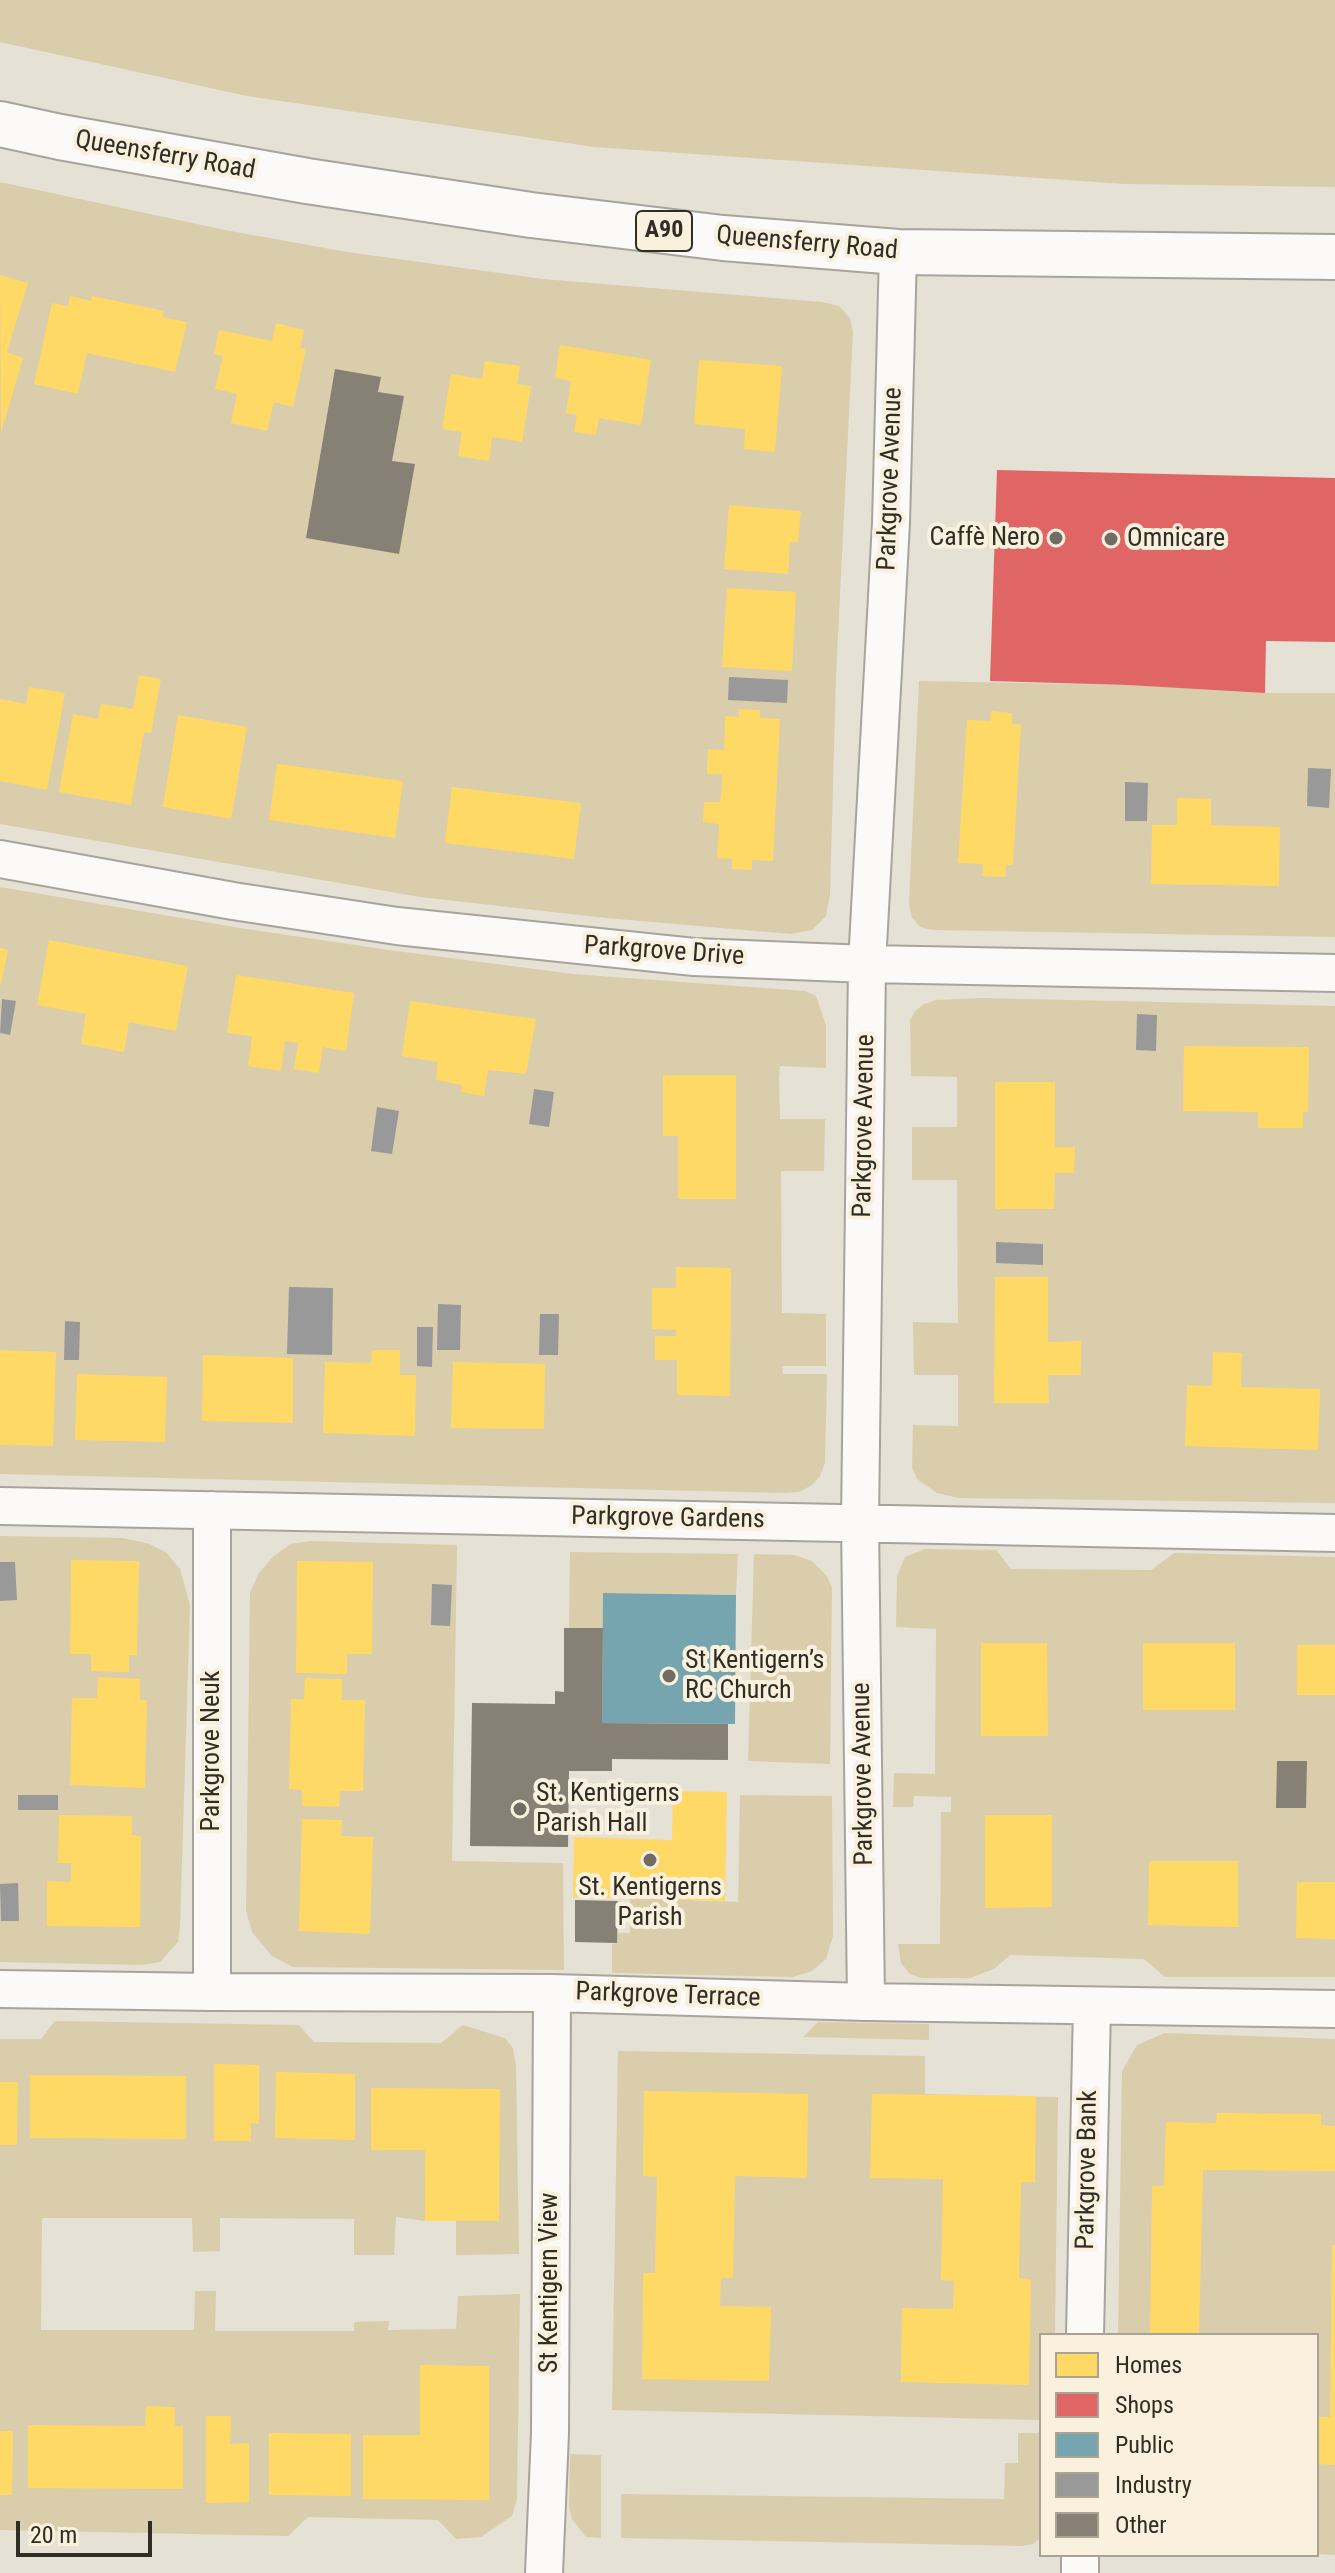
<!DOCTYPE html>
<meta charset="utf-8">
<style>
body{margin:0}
#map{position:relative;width:1335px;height:2573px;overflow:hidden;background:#e6e1d5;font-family:"Roboto Condensed",sans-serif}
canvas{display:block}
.legend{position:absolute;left:1039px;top:2333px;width:280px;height:224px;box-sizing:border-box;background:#f9f1dd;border:2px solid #a9a393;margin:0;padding:10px 14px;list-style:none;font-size:24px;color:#302d25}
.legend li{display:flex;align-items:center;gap:16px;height:40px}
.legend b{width:40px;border:2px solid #a9a393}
.scale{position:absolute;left:16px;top:2521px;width:136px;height:36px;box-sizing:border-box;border:4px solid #302d25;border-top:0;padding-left:10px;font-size:24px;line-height:28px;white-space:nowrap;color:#302d25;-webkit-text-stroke:6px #f9f1dd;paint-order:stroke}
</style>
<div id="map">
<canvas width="1335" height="2573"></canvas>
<ul class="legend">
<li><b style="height:22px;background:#ffd966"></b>Homes</li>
<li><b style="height:22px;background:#e06666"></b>Shops</li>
<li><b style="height:22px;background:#76a5af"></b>Public</li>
<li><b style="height:22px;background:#999"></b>Industry</li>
<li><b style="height:22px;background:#868174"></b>Other</li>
</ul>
<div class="scale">20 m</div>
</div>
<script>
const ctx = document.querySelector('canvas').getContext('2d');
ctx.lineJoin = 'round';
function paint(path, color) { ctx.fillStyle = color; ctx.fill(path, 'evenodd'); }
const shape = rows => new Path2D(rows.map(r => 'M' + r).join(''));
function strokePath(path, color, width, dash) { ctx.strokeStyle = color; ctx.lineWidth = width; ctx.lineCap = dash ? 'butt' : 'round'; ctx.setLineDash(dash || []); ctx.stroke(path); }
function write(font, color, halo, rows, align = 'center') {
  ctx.font = font + ' "Roboto Condensed",sans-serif'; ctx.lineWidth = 8; ctx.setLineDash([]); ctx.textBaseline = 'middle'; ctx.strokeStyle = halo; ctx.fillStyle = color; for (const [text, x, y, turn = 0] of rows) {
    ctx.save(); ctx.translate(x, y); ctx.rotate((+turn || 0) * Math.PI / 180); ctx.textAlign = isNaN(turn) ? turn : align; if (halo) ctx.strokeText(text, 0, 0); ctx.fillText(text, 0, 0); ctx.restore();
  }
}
paint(shape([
 [0,0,1335,0,1335,187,1125,184,594,147,247,96,0,42],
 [0,182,225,230,347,252,543,279,822,302,839,306,850,318,853,332,836,677,830,895,826,916,812,930,791,934,606,918,420,897,0,824],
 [919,681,1127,685,1265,693,1335,693,1335,937,932,930,920,927,911,916,909,903],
 [0,887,240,928,389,950,573,974,805,991,816,996,826,1025,826,1068,780,1066,779,1078,780,1119,825,1119,824,1171,781,1171,782,1313,826,1314,826,1366,782,1366,783,1374,827,1374,825,1463,820,1476,812,1485,799,1492,784,1493,0,1474],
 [982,998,1335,1006,1335,1503,959,1498,937,1493,917,1479,912,1467,913,1425,958,1426,958,1375,914,1375,913,1322,958,1323,957,1180,912,1180,912,1127,957,1127,957,1077,911,1076,910,1020,915,1011,924,1004,936,1000],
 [0,1536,123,1538,150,1544,167,1553,180,1569,190,1605,180,1927,178,1942,160,1962,142,1965,0,1962],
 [311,1541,457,1545,452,1861,563,1863,564,1970,293,1967,272,1956,252,1932,246,1911,250,1593,258,1574,273,1557,290,1544],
 [925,1549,996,1550,1011,1569,1151,1570,1174,1553,1335,1557,1335,1977,1165,1977,1144,1959,1010,1955,994,1969,970,1978,921,1978,910,1974,901,1963,898,1944,940,1944,941,1812,951,1812,951,1797,914,1796,913,1807,893,1807,894,1773,935,1774,936,1629,896,1627,897,1576,905,1557],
 [570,1552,738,1554,736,1595,603,1593,603,1628,569,1628],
 [754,1554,794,1555,812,1561,827,1576,832,1588,830,1764,748,1761],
 [740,1795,832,1796,833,1936,826,1959,812,1971,793,1977,612,1973,612,1944,617,1943,617,1933,630,1933,630,1898,738,1902],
 [55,2021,299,2025,314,2042,441,2043,463,2025,505,2038,513,2048,516,2065,519,2254,456,2255,456,2221,425,2221,396,2217,394,2255,354,2255,354,2219,220,2218,220,2251,193,2252,192,2218,42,2218,41,2330,194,2330,195,2291,216,2291,215,2331,354,2331,354,2322,389,2321,388,2330,456,2329,458,2296,520,2294,517,2499,512,2516,481,2537,456,2539,438,2520,308,2517,288,2536,0,2530,0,2039,41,2039],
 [818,2022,929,2024,929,2040,803,2037],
 [1165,2033,1335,2039,1335,2555,1317,2554,1317,2335,1118,2335,1122,2071,1137,2045],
 [618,2051,925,2056,925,2094,1058,2097,1055,2335,1041,2335,1041,2420,612,2410],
 [1018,2433,1041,2433,1041,2538,1033,2544,1022,2546,621,2538,621,2494,1004,2499,1005,2463,1018,2463],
 [570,2454,601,2455,601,2538,586,2537,572,2519,569,2507]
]), '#dacdac');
paint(shape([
 [0,275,28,283,7,352,23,358,1,433],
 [70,296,91,301,92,296,164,311,162,317,187,322,175,372,87,353,78,394,34,384,52,303,68,306],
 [276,323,304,330,300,348,306,349,293,407,274,402,267,431,231,423,237,394,215,389,223,356,214,354,219,330,272,341],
 [560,345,651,360,641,425,599,418,596,435,574,432,577,415,566,413,571,381,555,378],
 [699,360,782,366,775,452,744,449,745,429,694,424],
 [485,361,520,366,517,384,531,386,522,442,492,437,489,461,458,456,462,432,442,429,451,374,482,379],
 [729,505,801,511,798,542,790,542,788,574,724,569],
 [727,588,796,592,792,671,722,667],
 [139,675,161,679,151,733,144,732,131,805,59,792,73,714,98,719,101,704,133,709],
 [29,687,65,693,47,790,0,781,0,699,26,704],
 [739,709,760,710,760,718,780,719,773,861,752,860,752,870,732,869,732,859,717,858,719,824,703,822,704,802,720,802,722,786,722,774,707,774,708,749,724,750,725,716,739,717],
 [991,711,1012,713,1012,724,1021,724,1013,865,1006,865,1005,877,982,876,983,864,958,863,967,720,990,721],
 [178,715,247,727,231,819,163,807],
 [277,764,403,781,395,838,269,820],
 [452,787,581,803,574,859,445,843],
 [1177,798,1211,799,1211,825,1280,827,1279,886,1151,884,1152,825,1177,825],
 [49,940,188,966,176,1031,129,1022,124,1052,81,1044,86,1014,37,1005],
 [0,948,8,950,1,984,0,984],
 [236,975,354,993,346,1051,323,1047,319,1073,294,1069,298,1043,285,1041,281,1071,248,1066,252,1036,227,1033],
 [410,1001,536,1019,526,1074,488,1070,484,1096,461,1092,462,1085,436,1080,438,1062,402,1056],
 [1184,1046,1309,1047,1308,1112,1303,1112,1303,1128,1258,1128,1258,1112,1183,1111],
 [663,1075,736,1075,736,1199,678,1199,678,1136,663,1136],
 [995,1082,1055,1082,1055,1147,1075,1147,1074,1173,1055,1173,1054,1209,995,1209],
 [676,1267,731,1268,730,1396,677,1395,677,1360,655,1360,655,1336,676,1336,676,1330,652,1329,652,1288,676,1288],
 [995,1277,1048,1277,1048,1342,1081,1341,1081,1375,1048,1375,1049,1403,994,1403],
 [0,1350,56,1352,53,1446,0,1445],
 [372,1350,400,1350,400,1375,416,1375,415,1436,323,1433,325,1362,371,1363],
 [1213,1352,1242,1353,1241,1387,1320,1389,1318,1450,1185,1446,1187,1385,1212,1386],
 [203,1355,293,1358,293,1423,202,1421],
 [453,1362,545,1364,544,1429,451,1428],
 [77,1374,167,1377,165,1442,75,1440],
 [71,1560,139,1561,137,1655,129,1655,129,1672,91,1671,91,1654,70,1654],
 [297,1561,373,1562,372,1654,347,1654,347,1674,296,1673],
 [981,1643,1047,1643,1048,1736,981,1736],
 [1143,1643,1235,1643,1235,1710,1143,1710],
 [1297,1645,1335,1645,1335,1695,1297,1695],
 [98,1677,140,1679,140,1700,147,1700,145,1788,70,1785,72,1698,97,1698],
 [305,1678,342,1679,342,1700,365,1700,363,1791,340,1791,339,1807,302,1806,302,1790,289,1789,291,1699,304,1699],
 [673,1791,727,1792,725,1901,573,1897,574,1837,672,1840],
 [59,1815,132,1816,132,1835,141,1836,140,1927,47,1926,47,1881,71,1882,71,1863,58,1863],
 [985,1815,1052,1815,1052,1907,985,1908],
 [302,1819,342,1820,341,1836,373,1837,370,1934,299,1931],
 [1149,1861,1238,1861,1238,1927,1148,1925],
 [1297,1882,1335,1882,1335,1939,1296,1938],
 [214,2064,259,2065,259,2124,251,2123,251,2141,214,2141],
 [276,2072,355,2074,355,2140,275,2138],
 [30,2075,186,2076,186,2139,30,2138],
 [0,2082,18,2082,17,2145,0,2145],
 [371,2088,500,2089,499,2221,425,2221,425,2150,371,2150],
 [644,2091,808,2094,807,2178,735,2176,733,2278,721,2278,720,2306,771,2307,769,2381,642,2379,643,2273,655,2273,657,2177,643,2176],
 [872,2094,1036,2096,1035,2182,1021,2182,1019,2278,1031,2279,1029,2385,901,2382,902,2308,953,2309,954,2281,941,2280,943,2179,870,2178],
 [1217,2113,1321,2114,1321,2125,1335,2126,1335,2171,1203,2170,1199,2335,1150,2335,1152,2186,1164,2186,1166,2122,1216,2123],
 [1332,2245,1335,2245,1335,2465,1317,2464,1317,2417,1330,2417],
 [420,2365,489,2366,489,2500,363,2499,363,2435,420,2435],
 [146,2406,175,2407,175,2426,183,2426,183,2489,28,2488,28,2425,145,2426],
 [206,2416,231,2416,230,2444,249,2443,249,2502,206,2503],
 [0,2431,13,2431,12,2495,0,2495],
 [269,2433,351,2434,351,2496,269,2495]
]), '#ffd966');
paint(shape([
 [997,470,1335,478,1335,642,1266,641,1265,693,1127,685,990,681]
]), '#e06666');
paint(shape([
 [603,1593,736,1595,735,1724,602,1723]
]), '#76a5af');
paint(shape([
 [729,677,788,680,787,703,728,700],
 [1308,768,1331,769,1329,808,1307,806],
 [1125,782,1148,783,1147,821,1125,821],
 [2,999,16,1001,10,1035,0,1033],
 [1137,1014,1157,1015,1156,1051,1136,1050],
 [534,1089,554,1092,549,1127,529,1124],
 [377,1107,399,1111,392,1154,371,1151],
 [996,1242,1043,1244,1043,1265,996,1263],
 [289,1287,333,1288,332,1355,287,1354],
 [438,1304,461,1305,460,1350,437,1350],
 [540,1314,559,1314,558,1355,539,1355],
 [65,1321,80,1322,79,1360,64,1360],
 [417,1327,433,1327,432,1367,417,1366],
 [0,1562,15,1562,17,1600,0,1601],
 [432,1584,452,1585,450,1626,431,1625],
 [18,1795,58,1795,58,1810,18,1810],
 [18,1883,19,1921,1,1921,0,1884]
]), '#999');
paint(shape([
 [335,369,381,377,378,392,404,396,392,461,415,464,399,554,306,538],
 [564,1628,603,1628,602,1723,728,1724,728,1760,612,1759,612,1771,569,1771,568,1847,470,1846,472,1703,555,1704,555,1691,564,1692],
 [1277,1761,1307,1761,1306,1808,1276,1808],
 [575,1900,618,1901,617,1943,575,1942]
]), '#868174');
const street = shape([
 [0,859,233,901,397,926,694,957,867,964,1335,973],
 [0,1506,1335,1533],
 [0,1989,212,1992,552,1993,866,2002,1335,2009],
 [212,1992,212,1510],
 [866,2002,860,1522,867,964,891,523,898,252],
 [1085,2335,1092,2006],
 [544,2573,550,2433,552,1993],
 [1080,2573,1080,2555]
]);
const primary = shape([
 [0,124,60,137,307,181,531,215,723,238,898,252,1335,257]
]);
strokePath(street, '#a8a49b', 40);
strokePath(primary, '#a8a49b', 48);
strokePath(street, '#fbfaf9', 36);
strokePath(primary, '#fbfaf9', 44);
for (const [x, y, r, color] of [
 [1056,538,8,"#706c63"],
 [1111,539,8,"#706c63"],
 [669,1676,8,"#706c63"],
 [520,1809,8,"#706c63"],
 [650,1860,8,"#706c63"]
]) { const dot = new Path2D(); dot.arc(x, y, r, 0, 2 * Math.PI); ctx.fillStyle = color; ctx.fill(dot); strokePath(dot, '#f9f1dd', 3); }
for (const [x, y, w] of [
 [664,231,56]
]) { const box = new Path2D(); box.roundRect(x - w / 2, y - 20, w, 40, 6); ctx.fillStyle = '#f9f1dd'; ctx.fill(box); strokePath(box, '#302d25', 2); }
write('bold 24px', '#302d25', null, [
 ["A90",664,231]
]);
write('26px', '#302d25', '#f9f1dd', [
 ["Queensferry Road",165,156,10],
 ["Queensferry Road",807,244,5],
 ["Parkgrove Avenue",891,479,-88],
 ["Parkgrove Drive",664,952,4],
 ["Parkgrove Avenue",865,1126,-89],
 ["Parkgrove Gardens",668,1519,1],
 ["Parkgrove Neuk",212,1751,-90],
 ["Parkgrove Avenue",864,1774,-91],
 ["Parkgrove Terrace",668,1996,2],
 ["Parkgrove Bank",1088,2170,-89],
 ["St Kentigern View",550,2283,-90]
]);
write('26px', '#302d25', '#f9f1dd', [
 ["Caffè Nero",1040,538,"right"],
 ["Omnicare",1127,539],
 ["St Kentigern’s",685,1661],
 ["RC Church",685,1691],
 ["St. Kentigerns",536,1794],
 ["Parish Hall",536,1824],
 ["St. Kentigerns",650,1888,"center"],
 ["Parish",650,1918,"center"]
], 'left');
</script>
